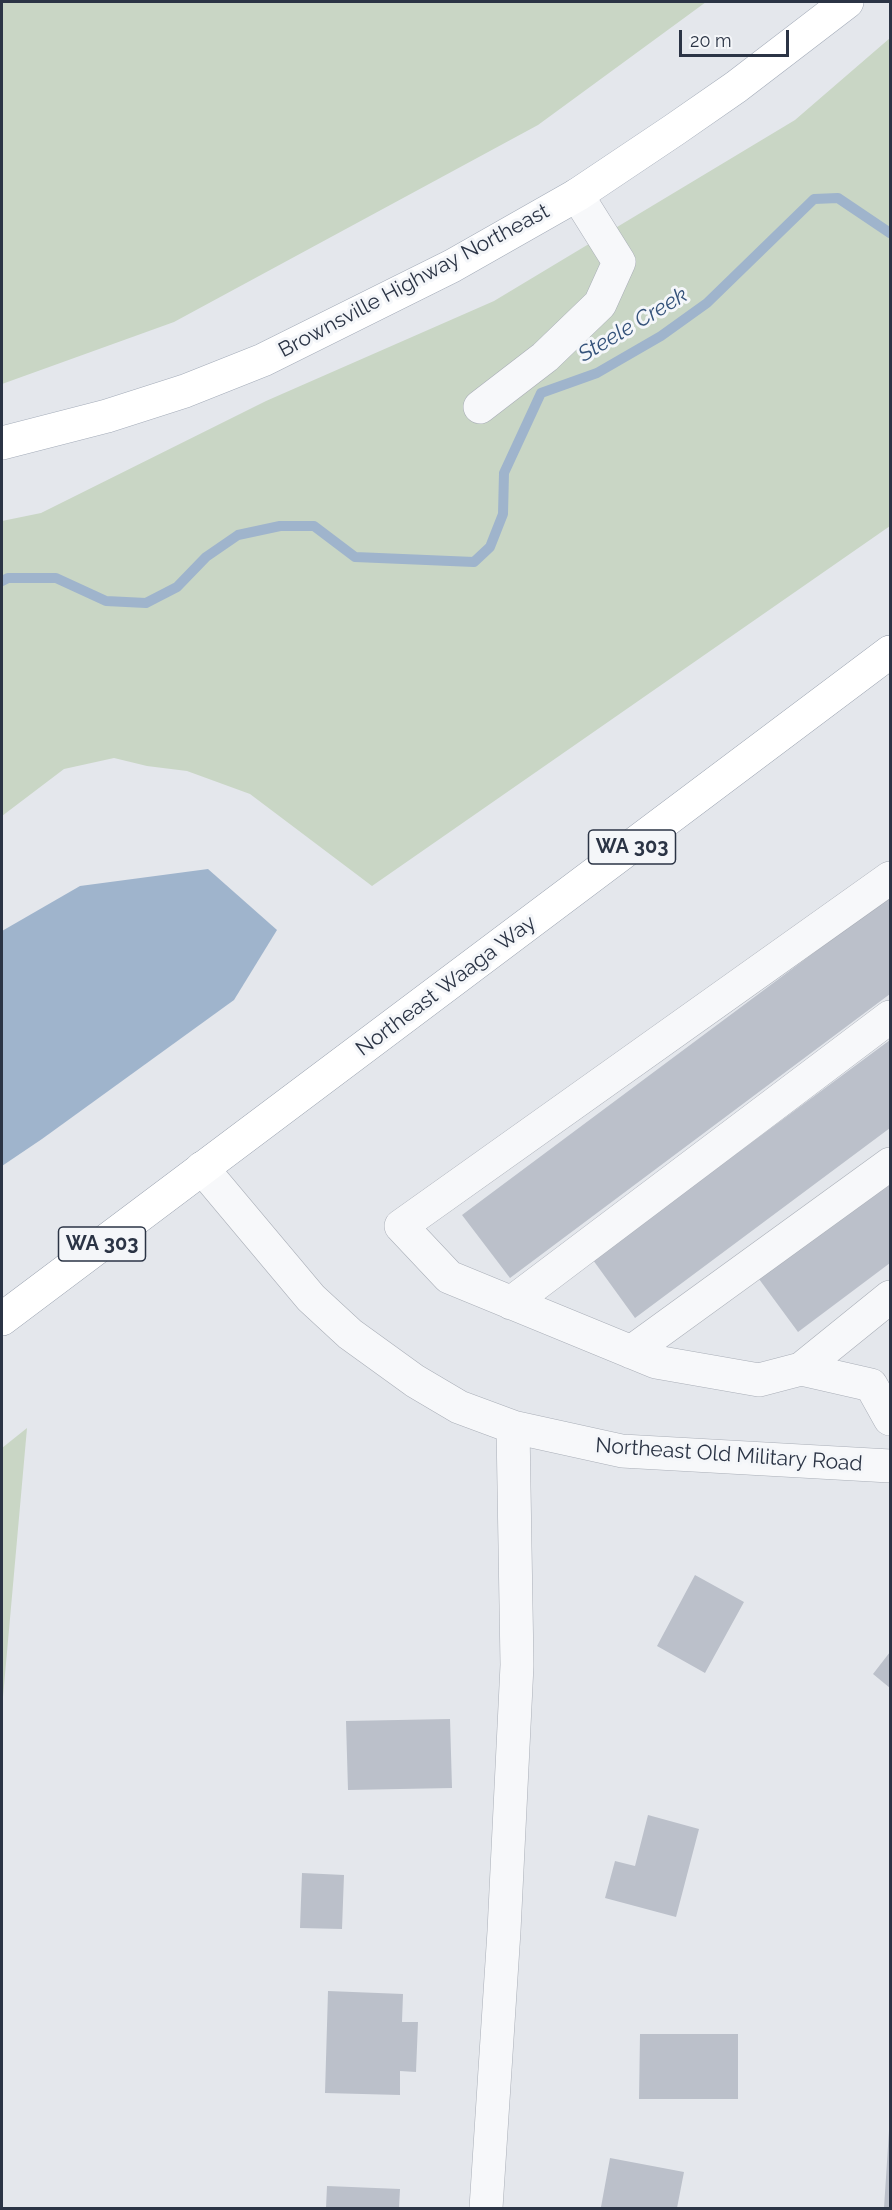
<!DOCTYPE html>
<style>
body{margin:0}
#map{position:relative;width:892px;height:2210px;overflow:hidden;background:#e4e7ec;font-family:Raleway,sans-serif}
canvas{display:block}
.frame{position:absolute;inset:0;border:3px solid #2b3445;pointer-events:none}
.scale{position:absolute;left:679px;top:30px;width:110px;height:27px;box-sizing:border-box;border:3px solid #2b3445;border-top:0;padding-left:8px;font-size:18px;line-height:21px;white-space:nowrap;color:#2b3445;-webkit-text-stroke:4px #f4f6f9;paint-order:stroke}
</style>
<div id="map">
<canvas width="892" height="2210"></canvas>
<div class="frame"></div>
<div class="scale">20 m</div>
</div>
<script>
const ctx = document.querySelector('canvas').getContext('2d');
ctx.lineJoin = 'round';
function paint(path, color) { ctx.fillStyle = color; ctx.fill(path, 'evenodd'); }
const shape = rows => new Path2D(rows.map(r => 'M' + r).join(''));
function strokePath(path, color, width, dash) { ctx.strokeStyle = color; ctx.lineWidth = width; ctx.lineCap = dash ? 'butt' : 'round'; ctx.setLineDash(dash || []); ctx.stroke(path); }
function write(font, color, halo, rows, align = 'center') {
  ctx.font = font + ' Raleway,sans-serif'; ctx.lineWidth = 6; ctx.setLineDash([]); ctx.textBaseline = 'middle'; ctx.strokeStyle = halo; ctx.fillStyle = color; for (const [text, x, y, turn = 0] of rows) {
    ctx.save(); ctx.translate(x, y); ctx.rotate((+turn || 0) * Math.PI / 180); ctx.textAlign = isNaN(turn) ? turn : align; if (halo) ctx.strokeText(text, 0, 0); ctx.fillText(text, 0, 0); ctx.restore();
  }
}
paint(shape([
 [2,2,706,2,538,125,174,322,2,384],
 [890,38,890,526,372,886,250,794,187,771,147,766,114,758,64,769,2,816,2,521,41,513,266,401,494,301,795,120],
 [27,1428,2,1708,2,1448]
]), '#c9d6c5');
paint(shape([
 [208,869,277,930,234,1000,42,1139,2,1166,2,931,80,886]
]), '#9fb4cc');
strokePath(shape([
 [2,581,8,578,56,578,106,601,146,603,177,587,206,557,238,535,280,526,314,526,355,557,474,562,490,547,503,514,504,473,541,393,597,373,661,336,707,303,814,199,838,198,890,233]
]), '#9fb4cc', 10);
paint(shape([
 [890,896,890,994,510,1278,462,1215],
 [890,1040,890,1128,635,1318,593,1260],
 [890,1179,890,1263,798,1332,759,1279],
 [695,1575,744,1602,705,1673,657,1646],
 [890,1652,890,1688,873,1674],
 [450,1719,452,1788,348,1790,346,1721],
 [648,1815,699,1829,676,1917,605,1898,615,1861,635,1866],
 [302,1873,344,1875,342,1929,300,1928],
 [328,1991,403,1994,402,2022,418,2022,416,2072,400,2071,400,2095,325,2093],
 [640,2034,738,2034,738,2099,639,2099],
 [889,2131,890,2131,890,2208,884,2208],
 [610,2158,684,2172,677,2208,601,2207],
 [327,2186,400,2189,399,2208,326,2208]
]), '#bbc0ca');
const minor = shape([
 [480,407,545,357,600,304,619,262,577,195],
 [890,878,401,1226,449,1277,656,1362,759,1380,801,1369,871,1385,890,1419],
 [202,1168,311,1298,350,1334,415,1381,459,1407,513,1427,622,1451,890,1466],
 [511,1303,890,1017],
 [631,1352,890,1164],
 [801,1369,890,1297],
 [486,2208,504,1931,517,1665,513,1427]
]);
const major = shape([
 [2,443,107,416,185,391,263,360,452,266,577,195,674,130,736,87,847,2]
]);
const highway = shape([
 [2,1319,890,652]
]);
strokePath(minor, '#a9aeb7', 34);
strokePath(major, '#a3abb8', 34);
strokePath(highway, '#8b94a3', 34);
strokePath(minor, '#f7f8fa', 33);
strokePath(major, '#fff', 33);
strokePath(highway, '#fff', 33);
for (const [x, y, w] of [
 [632,847,87],
 [102,1244,87]
]) { const box = new Path2D(); box.roundRect(x - w / 2, y - 17, w, 34, 4.5); ctx.fillStyle = '#f4f6f9'; ctx.fill(box); strokePath(box, '#2b3445', 1.5); }
write('bold 20px', '#2b3445', null, [
 ["WA 303",632,847],
 ["WA 303",102,1244]
]);
write('21px', '#2b3445', '#f4f6f9', [
 ["Brownsville Highway Northeast",414,281,-28],
 ["Northeast Waaga Way",446,986,-37],
 ["Northeast Old Military Road",729,1455,4]
]);
write('italic 22px', '#34527a', '#f4f6f9', [
 ["Steele Creek",633,325,-31]
]);
</script>
